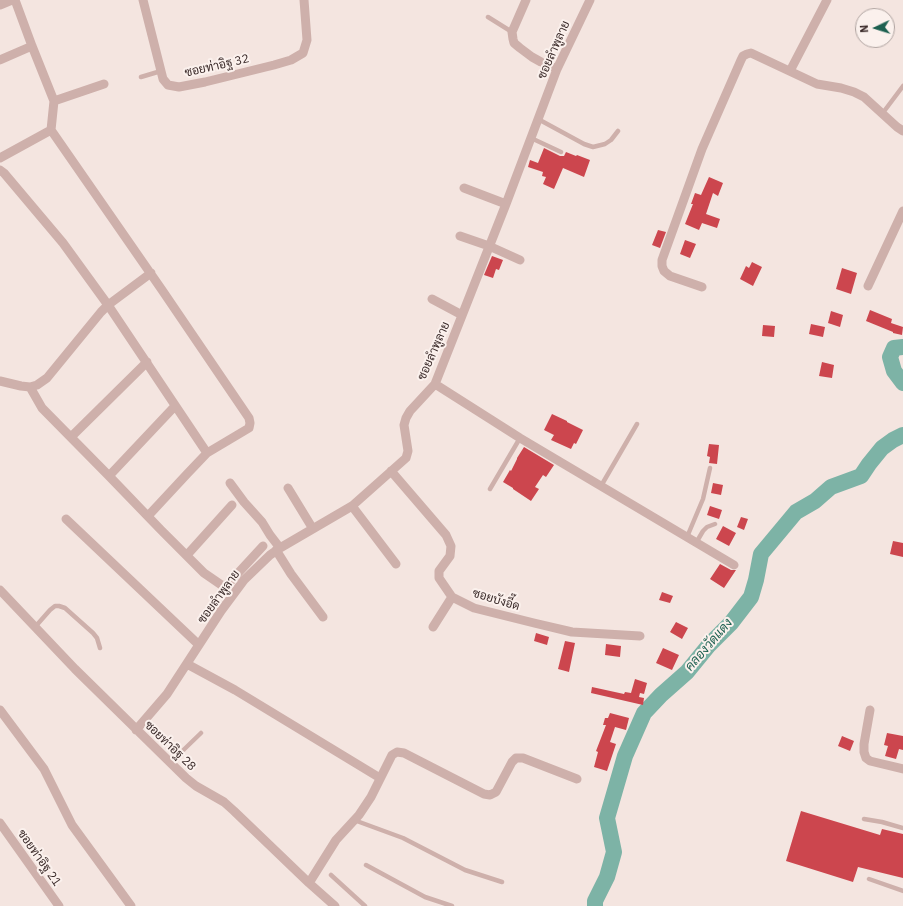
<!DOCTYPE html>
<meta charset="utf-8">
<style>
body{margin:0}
#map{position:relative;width:903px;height:906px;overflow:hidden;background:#f4e5e0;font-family:"IBM Plex Sans",sans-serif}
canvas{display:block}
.north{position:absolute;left:855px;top:8px;width:40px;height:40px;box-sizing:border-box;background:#fbf1ed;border:1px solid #aea29f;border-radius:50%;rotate:266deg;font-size:11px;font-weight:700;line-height:16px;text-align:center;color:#3b2b2a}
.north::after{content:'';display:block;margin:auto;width:14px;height:18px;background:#1d6050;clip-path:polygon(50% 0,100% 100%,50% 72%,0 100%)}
</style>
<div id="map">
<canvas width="903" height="906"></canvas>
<div class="north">N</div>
</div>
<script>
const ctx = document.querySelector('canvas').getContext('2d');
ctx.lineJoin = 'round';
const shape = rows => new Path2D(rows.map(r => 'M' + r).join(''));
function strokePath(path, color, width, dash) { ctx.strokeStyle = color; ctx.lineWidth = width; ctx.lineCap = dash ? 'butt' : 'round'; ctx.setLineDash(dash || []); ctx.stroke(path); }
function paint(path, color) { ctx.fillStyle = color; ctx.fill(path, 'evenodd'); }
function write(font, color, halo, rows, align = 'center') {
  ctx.font = font + ' "IBM Plex Sans",Sarabun,sans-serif'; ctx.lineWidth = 4; ctx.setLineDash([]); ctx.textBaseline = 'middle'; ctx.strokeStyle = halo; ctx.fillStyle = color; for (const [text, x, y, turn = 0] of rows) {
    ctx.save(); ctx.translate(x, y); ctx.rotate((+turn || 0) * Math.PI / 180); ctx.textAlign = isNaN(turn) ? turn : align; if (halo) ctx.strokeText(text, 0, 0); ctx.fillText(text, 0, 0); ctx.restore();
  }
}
strokePath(shape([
 [903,347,894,348,890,357,894,371,903,383],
 [595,906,595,901,607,877,614,852,607,818,625,756,644,713,661,695,687,672,709,645,731,623,751,597,756,580,761,554,796,512,815,501,831,487,861,476,869,464,882,448,893,440,903,435]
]), '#7db3a6', 16);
paint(shape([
 [544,148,560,156,564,156,566,152,576,156,577,155,590,160,584,177,563,168,554,189,543,184,546,177,542,176,543,172,528,167,530,160,538,163],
 [709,177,723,183,718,196,713,193,706,214,720,219,717,228,702,223,699,230,685,224,693,204,691,204,695,193,701,195],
 [658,230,666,232,660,248,652,245],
 [685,240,696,244,690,258,680,254],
 [492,256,503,260,499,270,496,269,493,278,484,275],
 [752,262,762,267,753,286,740,279,746,266,749,268],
 [842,268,857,273,851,294,836,289],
 [870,310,892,319,891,323,903,327,902,335,893,333,893,332,866,321],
 [831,311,843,315,840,327,828,323],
 [811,324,825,327,823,337,809,334],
 [763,325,775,326,774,337,762,336],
 [822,362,834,365,832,378,819,376],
 [552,414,567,421,567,422,583,430,576,444,574,443,571,449,551,440,554,435,544,430],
 [709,444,719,445,717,464,709,463,710,457,707,456],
 [524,447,554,465,546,477,543,475,535,487,539,489,531,501,513,489,513,488,503,482,510,470,511,471,517,459,517,458],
 [713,483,723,485,721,495,711,493],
 [710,506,722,510,719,519,707,515],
 [741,517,748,519,744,530,737,527],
 [723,526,736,533,729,546,716,539],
 [893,541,903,543,903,557,890,554],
 [720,564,731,570,736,570,724,588,710,579],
 [662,592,673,596,670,603,659,600],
 [676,622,688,628,682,639,670,632],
 [536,633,549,637,547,645,534,641],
 [565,641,575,643,569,672,558,669],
 [606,644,621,646,620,657,605,655],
 [663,648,679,655,672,670,656,663],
 [635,679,647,683,644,694,640,693,639,697,644,698,643,705,591,693,592,687,624,694,625,692,631,693],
 [610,713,629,718,626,730,615,727,610,742,616,744,607,771,594,767,598,752,596,751,606,725,603,725,605,718,608,718],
 [887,733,903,736,903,750,899,749,896,759,885,756,888,746,884,745],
 [842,736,854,741,850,751,838,746],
 [801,811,880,835,882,829,903,834,903,878,858,867,853,882,786,861]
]), '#cc464e');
strokePath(shape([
 [488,17,512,32],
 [141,77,161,71],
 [882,114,903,86],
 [538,119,584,144,593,147,605,144,611,140,618,131],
 [531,138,561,152],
 [601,486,637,424],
 [490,489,520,438],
 [687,537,703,499,710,468],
 [696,543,703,531,707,527,715,524],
 [35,627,50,610,55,606,59,606,65,608,93,633,97,638,100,648],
 [170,763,201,733],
 [864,819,882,822,903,828],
 [354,820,403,838,465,870,502,882],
 [366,865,425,897,452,906],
 [331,875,365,906],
 [869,879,903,891]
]), '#ceb0ab', 4.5);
strokePath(shape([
 [15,0,32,46,54,101,51,130],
 [143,0,163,79,168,85,179,87,205,82,274,65,291,60,303,53,307,40,304,0],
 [526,0,512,32,513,39,514,43,520,48,532,57,541,62,557,69],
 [0,5,12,0],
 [0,60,32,46],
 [790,71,827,0],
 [54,101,104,84],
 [0,158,51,130,162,290,249,418,250,423,249,428,207,453,187,474,148,516],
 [0,170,4,173,63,243,108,305,207,453],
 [464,188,506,204],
 [460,236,489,246,520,260],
 [868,286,903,211],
 [702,287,670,276,664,271,662,266,662,260,702,149,741,60,743,56,747,54,751,53,817,84,841,88,854,92,864,97,897,127,903,131],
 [432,299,462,315],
 [0,381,21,386,30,387,37,385,47,378,101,312,108,305,151,273],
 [435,384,520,438,734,565],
 [30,387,42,408,109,476,161,530,204,573,220,584,223,586,228,584,263,546],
 [71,437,147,362],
 [391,471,446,535,451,546,450,556,439,571,439,578,452,597,474,608,534,623,572,632,640,636],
 [109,476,175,406],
 [230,483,244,502,262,522,270,535,280,548],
 [288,488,313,529],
 [352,506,396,564],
 [66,519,199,645],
 [276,550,291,574,323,617],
 [187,555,232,505],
 [0,590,75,669,186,778,196,786,224,802,234,811,309,883,335,906],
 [433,627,452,597],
 [187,664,235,690,380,778],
 [0,710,44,769,72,825,131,906],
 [870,710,864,744,864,752,866,758,870,761,903,769],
 [136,730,167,694,221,611,244,580,270,555,280,548,352,506,406,458,408,451,404,425,406,418,410,411,435,384,506,204,557,69,590,0],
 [0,823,59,906],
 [309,883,336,840,359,815,371,797,392,755,397,752,404,753,484,794,490,795,496,792,512,762,516,758,523,758,577,779]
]), '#ceb0ab', 9);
write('12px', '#3b2b2a', '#fbf1ed', [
 ["ซอยลำพูลาย",554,50,-66],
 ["ซอยท่าอิฐ 32",217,66,-13],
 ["ซอยลำพูลาย",434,351,-66],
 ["ซอยลำพูลาย",219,597,-54],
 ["ซอยบังอี๊ด",496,600,17],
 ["ซอยท่าอิฐ 28",170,746,44],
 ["ซอยท่าอิฐ 21",39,858,55]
]);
write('italic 13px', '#1d6050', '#fbf1ed', [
 ["คลองวัดแดง",709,645,-49]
]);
</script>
